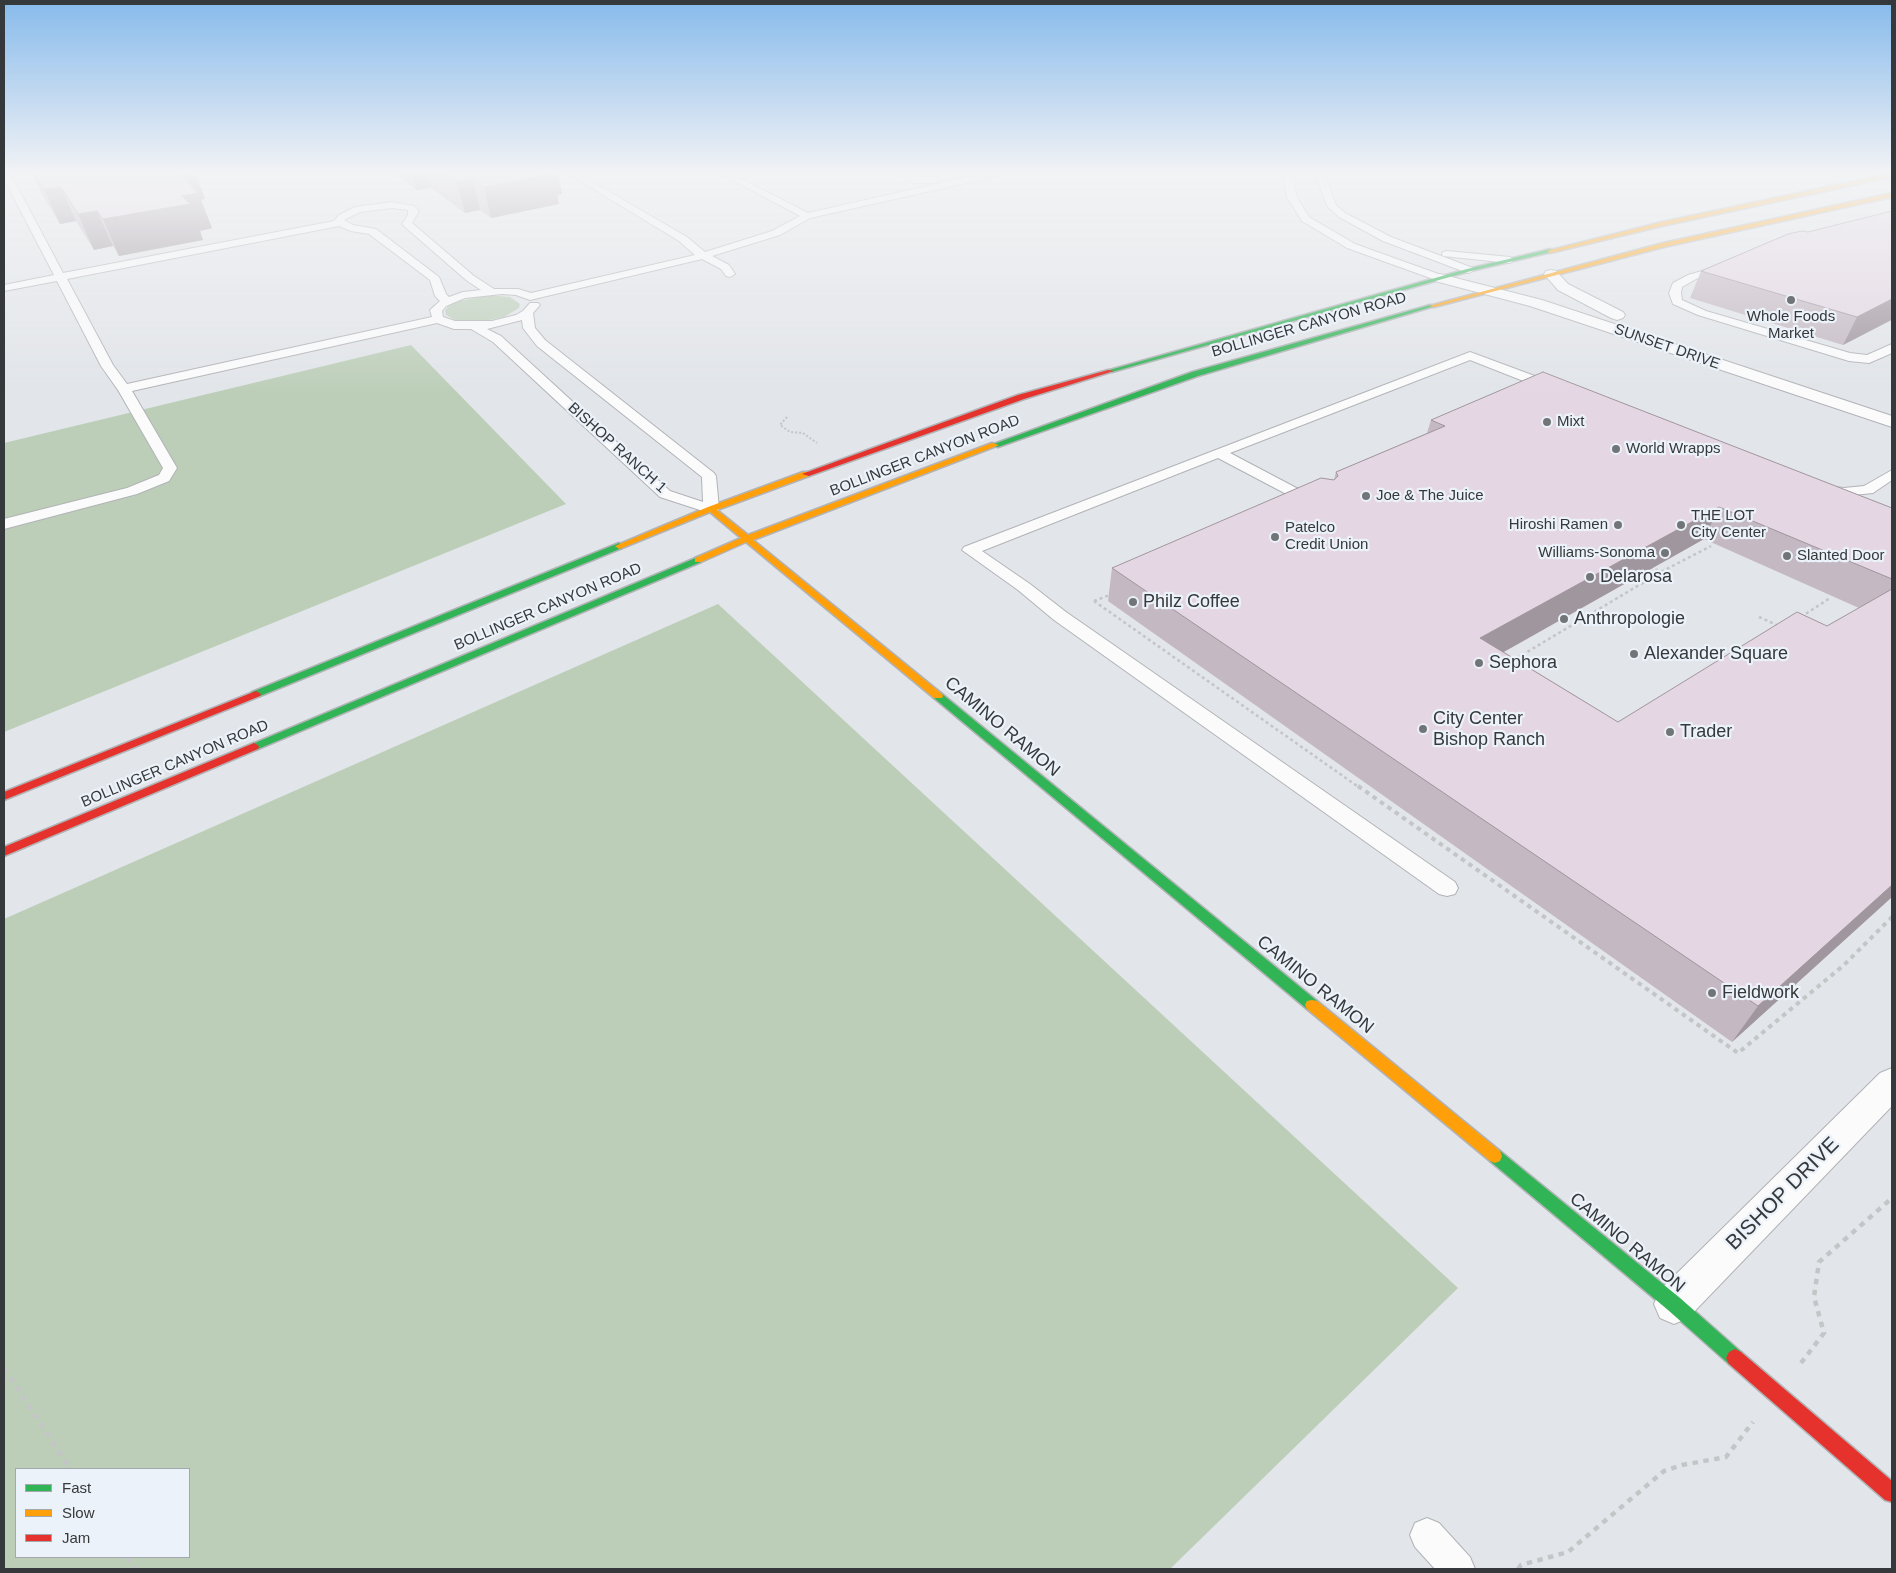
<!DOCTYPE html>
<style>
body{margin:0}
#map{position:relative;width:1896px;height:1573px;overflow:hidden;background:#e2e5e9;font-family:Helvetica,sans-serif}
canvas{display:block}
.frame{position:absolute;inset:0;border:5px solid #36393b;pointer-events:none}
.legend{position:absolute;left:15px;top:1468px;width:175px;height:90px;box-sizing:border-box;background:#ecf2f9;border:1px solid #a3a8ad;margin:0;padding:6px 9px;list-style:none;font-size:15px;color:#36393b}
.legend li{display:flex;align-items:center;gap:10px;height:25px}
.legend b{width:25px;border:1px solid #a3a8ad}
</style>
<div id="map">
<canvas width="1896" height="1573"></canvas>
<div class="frame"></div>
<ul class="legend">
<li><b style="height:6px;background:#30b455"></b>Fast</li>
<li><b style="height:6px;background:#ff9f0a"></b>Slow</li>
<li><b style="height:6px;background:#e5322d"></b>Jam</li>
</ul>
</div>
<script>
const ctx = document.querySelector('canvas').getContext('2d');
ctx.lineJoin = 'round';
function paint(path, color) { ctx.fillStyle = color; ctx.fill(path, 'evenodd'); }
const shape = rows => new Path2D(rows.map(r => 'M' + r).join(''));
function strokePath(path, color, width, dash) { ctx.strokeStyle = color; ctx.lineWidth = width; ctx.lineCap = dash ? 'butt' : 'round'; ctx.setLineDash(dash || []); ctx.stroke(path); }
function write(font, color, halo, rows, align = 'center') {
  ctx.font = font + ' Helvetica,sans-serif'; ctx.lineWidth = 4.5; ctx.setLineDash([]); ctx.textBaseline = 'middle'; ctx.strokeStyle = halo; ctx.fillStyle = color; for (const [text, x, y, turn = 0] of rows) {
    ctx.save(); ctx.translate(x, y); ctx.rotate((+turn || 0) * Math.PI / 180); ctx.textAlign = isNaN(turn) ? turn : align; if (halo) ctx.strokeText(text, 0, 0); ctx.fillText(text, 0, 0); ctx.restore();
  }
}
paint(shape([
 [489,295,510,297,520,304,519,308,504,317,480,322,457,321,446,315,445,310,449,306,455,302],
 [411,345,566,504,4,732,4,443],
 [718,604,1458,1288,1170,1569,4,1569,4,919],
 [16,1469,189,1469,189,1557,16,1557]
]), '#bcceb8');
const lane = shape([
 [4,173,10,173,63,273,334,221,339,215,355,207,392,202,414,206,419,211,412,223,474,276,494,289,518,289,531,293,695,255,679,241,567,173,577,173,687,237,705,252,772,231,800,216,719,173,730,173,808,213,985,173,1001,173,997,176,810,218,780,235,712,256,729,265,735,274,730,277,726,276,721,269,702,259,530,300,516,295,502,294,465,298,446,306,442,311,443,317,455,321,492,321,516,315,523,311,530,303,538,303,540,305,533,313,535,328,545,340,714,473,716,476,719,509,716,512,706,512,660,497,493,342,471,329,454,329,437,323,132,391,177,468,169,481,137,494,4,529,4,519,127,488,159,475,163,468,118,390,101,366,57,281,4,291,4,285,54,275,4,179,4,173],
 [392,208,408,210,408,215,402,224,404,226,466,280,481,290,463,292,449,297,446,294,439,277,376,229,353,225,344,220,360,212,392,208],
 [339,226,351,231,369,234,430,280,435,296,440,301,430,310,432,317,127,384,113,365,67,279,339,226],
 [522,320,523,328,537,346,702,477,703,502,670,491,501,336,487,329,522,320],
 [904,173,916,173,913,176,914,177,935,177,940,180,935,183,911,183,904,177,904,173],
 [1283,173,1291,173,1297,197,1309,217,1355,244,1444,276,1445,278,1440,281,1436,280,1347,248,1302,221,1287,197,1283,173],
 [1315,173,1324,173,1336,205,1345,213,1391,237,1473,268,1474,270,1469,273,1465,272,1383,241,1339,217,1327,206,1315,173],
 [1447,251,1510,257,1515,260,1510,263,1443,256,1442,254,1443,252,1447,251],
 [1726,264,1730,265,1731,267,1730,269,1696,279,1682,287,1681,293,1682,300,1706,311,1850,353,1867,355,1892,344,1892,353,1869,363,1849,361,1698,315,1673,304,1669,293,1673,283,1688,275,1726,264],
 [1470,352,1559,385,1560,388,1554,392,1549,391,1470,360,1230,453,1321,501,1323,504,1321,507,1311,507,1218,458,982,551,1030,584,1066,612,1455,882,1458,888,1455,894,1447,896,1439,894,1054,620,1018,590,962,550,964,547,1470,352],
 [1892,470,1892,480,1873,493,1844,496,1824,494,1819,493,1817,490,1819,487,1824,486,1844,488,1864,486,1892,470],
 [1427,1518,1439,1523,1470,1557,1475,1569,1435,1569,1415,1547,1410,1535,1415,1523,1427,1518]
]);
const street = shape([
 [1551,270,1556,271,1568,284,1623,312,1625,315,1623,318,1617,320,1611,318,1558,290,1544,274,1546,271,1551,270],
 [1440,274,1542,300,1892,416,1892,427,1530,306,1435,281,1433,278,1435,275,1440,274],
 [1892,1068,1892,1106,1688,1318,1674,1324,1660,1318,1654,1304,1660,1290,1880,1073,1892,1068]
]);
const fast = shape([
 [1550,249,1553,251,1552,252,1471,271,1112,372,1106,371,1467,269,1550,249],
 [1430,305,1435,306,1198,376,998,447,991,445,1192,372,1430,305],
 [619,543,623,546,622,548,260,696,252,696,251,694,252,692,619,543],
 [698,557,701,558,701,562,258,749,250,749,249,747,250,745,698,557],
 [938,693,942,694,1317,1001,1319,1005,1317,1009,1312,1010,1307,1009,934,698,933,696,934,694,938,693],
 [1495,1149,1500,1151,1680,1298,1741,1352,1744,1358,1741,1364,1735,1367,1729,1364,1668,1310,1490,1161,1488,1156,1490,1151,1495,1149]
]);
const slow = shape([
 [1892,173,1892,177,1662,226,1550,253,1547,251,1662,222,1892,173],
 [1892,193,1892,197,1664,247,1434,307,1429,306,1663,243,1892,193],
 [992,443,999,445,753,540,942,694,943,696,942,698,934,698,746,542,701,562,695,562,695,558,741,538,710,512,622,548,619,549,615,546,708,507,803,472,809,472,809,476,717,510,748,535,992,443],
 [1312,1000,1317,1001,1500,1151,1502,1156,1500,1161,1495,1163,1490,1161,1307,1009,1305,1005,1307,1001,1312,1000]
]);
const jam = shape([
 [1108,370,1114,371,1024,399,809,476,802,474,1018,395,1108,370],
 [256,691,261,694,260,696,4,800,4,792,256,691],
 [254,743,258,745,259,747,258,749,4,856,4,847,254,743],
 [1735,1349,1741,1352,1892,1481,1892,1502,1885,1500,1729,1364,1726,1358,1729,1352,1735,1349]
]);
strokePath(lane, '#b1b3b6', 2);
strokePath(street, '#b1b3b6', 2);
strokePath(fast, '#b1b3b6', 3);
strokePath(slow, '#b1b3b6', 3);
strokePath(jam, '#b1b3b6', 3);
strokePath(shape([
 [787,417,780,425,790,432,803,433,817,443]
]), '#c4c5c7', 2, [2, 2]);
strokePath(shape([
 [1650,567,1661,572],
 [1632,577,1645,583],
 [1094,601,1360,788],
 [1094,601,1112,594],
 [1759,617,1779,626],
 [1801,617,1830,598],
 [1512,661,1661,572,1711,546]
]), '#c4c5c7', 2.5, [3, 3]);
strokePath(shape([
 [1358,786,1738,1053,1844,965,1892,917]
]), '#c4c5c7', 4, [4.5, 4.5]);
strokePath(shape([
 [1801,1363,1824,1333,1814,1297,1819,1262,1892,1198],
 [4,1368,70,1469],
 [127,1557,135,1569],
 [1518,1569,1521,1565,1568,1552,1664,1471,1682,1465,1726,1457,1753,1422]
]), '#c4c5c7', 4.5, [5.5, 5.5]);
paint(lane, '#fbfbfc');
paint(street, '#fbfbfc');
paint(fast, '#30b455');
paint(slow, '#ff9f0a');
paint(jam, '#e5322d');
paint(shape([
 [32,173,195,173,205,199,201,200,212,228,200,231,203,240,119,256,113,246,94,250,76,221,60,224,41,193],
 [394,173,558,173,562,194,557,195,559,204,491,218,480,210,465,213,431,188,416,190],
 [1892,211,1892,320,1843,345,1690,298,1701,271,1808,232],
 [1431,420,1892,508,1892,897,1732,1042,1108,601,1112,568,1334,480,1336,472,1427,433],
 [1704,539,1859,608,1827,626,1618,722,1504,652]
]), '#c4b8c2');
paint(shape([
 [178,173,195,173,205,199,201,200,212,228,200,231,203,240,119,256,103,219,182,196],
 [412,173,427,173,431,188,416,190],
 [543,173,558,173,562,194,557,195,559,204,491,218,484,187],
 [473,180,480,210,465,213,457,182],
 [61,187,76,221,60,224,44,189],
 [97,211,113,246,94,250,78,214],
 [1892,299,1892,319,1891,320,1843,345,1857,317],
 [1719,507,1704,539,1468,672,1480,638],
 [1892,885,1892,897,1732,1042,1758,1006]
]), '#a0969e');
const building = shape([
 [34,173,180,173,198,193,182,196,190,204,103,219,97,211,78,214,61,187,44,189,34,173],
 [444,173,551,173,553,174,484,187,473,180,457,182,444,173],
 [1892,211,1892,299,1857,317,1701,271,1788,234,1802,231,1808,232,1892,211],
 [1543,372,1892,508,1892,579,1719,507,1480,638,1618,722,1797,612,1827,626,1892,589,1892,885,1758,1006,1112,568,1321,478,1334,480,1338,476,1336,472,1445,426,1431,420,1543,372]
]);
paint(building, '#e4d6e2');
strokePath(building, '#a0969e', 1);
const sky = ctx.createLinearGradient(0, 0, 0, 393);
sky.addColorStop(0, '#87baeb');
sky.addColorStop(0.44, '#f2f3f5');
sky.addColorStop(1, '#f2f3f500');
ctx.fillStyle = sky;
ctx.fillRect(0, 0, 1896, 393);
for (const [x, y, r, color] of [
 [1791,300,5,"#727578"],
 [1547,422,5,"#727578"],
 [1616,449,5,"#727578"],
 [1366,496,5,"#727578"],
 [1618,525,5,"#727578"],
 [1681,525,5,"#727578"],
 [1275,537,5,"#727578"],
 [1665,553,5,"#727578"],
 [1787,556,5,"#727578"],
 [1590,577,5,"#727578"],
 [1133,602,5,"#727578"],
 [1564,619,5,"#727578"],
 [1634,654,5,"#727578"],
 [1479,663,5,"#727578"],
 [1423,729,5,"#727578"],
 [1670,732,5,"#727578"],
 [1712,993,5,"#727578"]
]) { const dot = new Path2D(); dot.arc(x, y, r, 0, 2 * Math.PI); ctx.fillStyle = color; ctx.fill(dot); strokePath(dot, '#ecf2f9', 2); }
write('15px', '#36393b', '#ecf2f9', [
 ["Whole Foods",1791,317,"center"],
 ["Market",1791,334,"center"],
 ["Mixt",1557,422],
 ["World Wrapps",1626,449],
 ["Joe & The Juice",1376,496],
 ["THE LOT",1691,516],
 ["City Center",1691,533],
 ["Hiroshi Ramen",1608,525,"right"],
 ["Patelco",1285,528],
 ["Credit Union",1285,545],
 ["Williams-Sonoma",1655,553,"right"],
 ["Slanted Door",1797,556]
], 'left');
write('15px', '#36393b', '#ecf2f9', [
 ["BOLLINGER CANYON ROAD",1309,325,-16],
 ["SUNSET DRIVE",1667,347,19],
 ["BISHOP RANCH 1",617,448,42],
 ["BOLLINGER CANYON ROAD",925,456,-21],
 ["BOLLINGER CANYON ROAD",548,607,-23],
 ["BOLLINGER CANYON ROAD",175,764,-23]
]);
write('18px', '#36393b', '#ecf2f9', [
 ["Delarosa",1600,577],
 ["Philz Coffee",1143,602],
 ["Anthropologie",1574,619],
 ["Alexander Square",1644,654],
 ["Sephora",1489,663],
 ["City Center",1433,719],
 ["Bishop Ranch",1433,740],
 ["Trader",1680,732],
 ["Fieldwork",1722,993]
], 'left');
write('18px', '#36393b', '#ecf2f9', [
 ["CAMINO RAMON",1002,727,40],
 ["CAMINO RAMON",1315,985,39],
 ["CAMINO RAMON",1627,1243,40]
]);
write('21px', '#36393b', '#ecf2f9', [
 ["BISHOP DRIVE",1783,1194,-45]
]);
</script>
